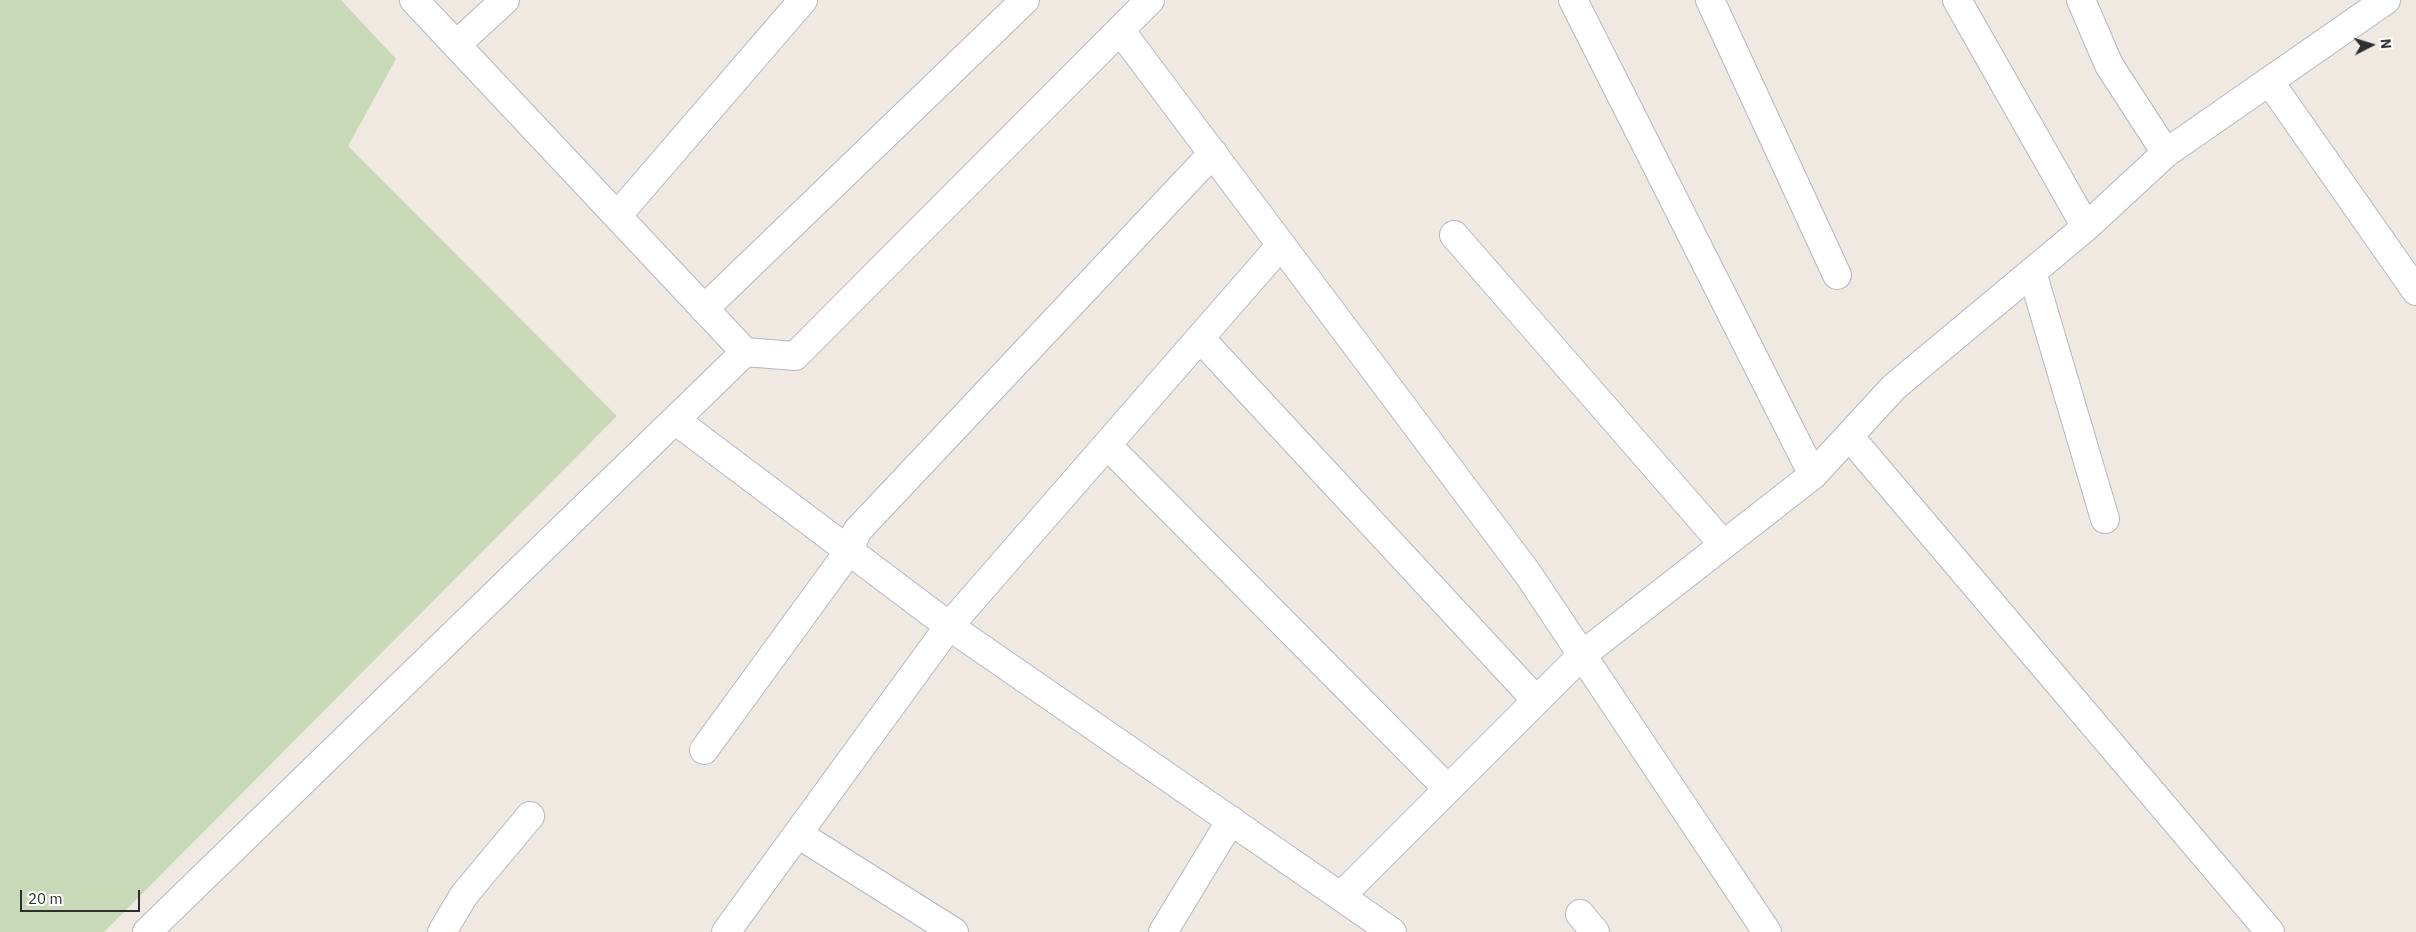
<!DOCTYPE html>
<style>
body{margin:0}
#map{position:relative;width:2416px;height:932px;overflow:hidden;background:#efe9e1;font-family:"IBM Plex Sans",sans-serif}
canvas{display:block}
.north{position:absolute;left:2346px;top:20px;width:50px;height:50px;-webkit-text-stroke:4px #fff;paint-order:stroke;rotate:85deg;font-size:14px;font-weight:700;line-height:20px;text-align:center;color:#2e2e2e}
.north::after{content:'';display:block;margin:auto;width:18px;height:22px;background:#2e2e2e;clip-path:polygon(50% 0,100% 100%,50% 72%,0 100%)}
.scale{position:absolute;left:20px;top:890px;width:120px;height:22px;box-sizing:border-box;border:2px solid #2e2e2e;border-top:0;padding-left:6px;font-size:15px;line-height:18px;white-space:nowrap;color:#2e2e2e;-webkit-text-stroke:4px #fff;paint-order:stroke}
</style>
<div id="map">
<canvas width="2416" height="932"></canvas>
<div class="north">N</div>
<div class="scale">20 m</div>
</div>
<script>
const ctx = document.querySelector('canvas').getContext('2d');
ctx.lineJoin = 'round';
function paint(path, color) { ctx.fillStyle = color; ctx.fill(path, 'evenodd'); }
const shape = rows => new Path2D(rows.map(r => 'M' + r).join(''));
function strokePath(path, color, width, dash) { ctx.strokeStyle = color; ctx.lineWidth = width; ctx.lineCap = dash ? 'butt' : 'round'; ctx.setLineDash(dash || []); ctx.stroke(path); }
paint(shape([
 [0,0,341,0,396,59,348,146,617,416,104,932,0,932]
]), '#c8d9b8');
const street = shape([
 [414,0,745,352,795,356,1150,0],
 [1573,0,1813,475],
 [1710,0,1837,275],
 [1957,0,2086,227],
 [2081,0,2109,65,2166,153],
 [1120,30,1528,574,1767,932],
 [456,45,505,0],
 [2269,81,2416,291],
 [617,216,803,0],
 [1454,235,1723,544],
 [2032,272,2105,519],
 [704,309,1025,0],
 [1200,338,1536,700],
 [675,420,949,626,1392,932],
 [1849,436,2270,932],
 [1107,445,1447,788],
 [704,750,849,551,857,531,1213,153],
 [798,834,954,932],
 [1341,896,1582,655,1813,475,1894,387,2086,227,2166,153,2386,0],
 [1580,914,1595,932],
 [147,932,745,352],
 [442,932,464,895,530,816],
 [726,932,949,626,1281,245],
 [1163,932,1231,820]
]);
strokePath(street, '#b4b7c1', 30);
strokePath(street, '#fff', 28);
</script>
